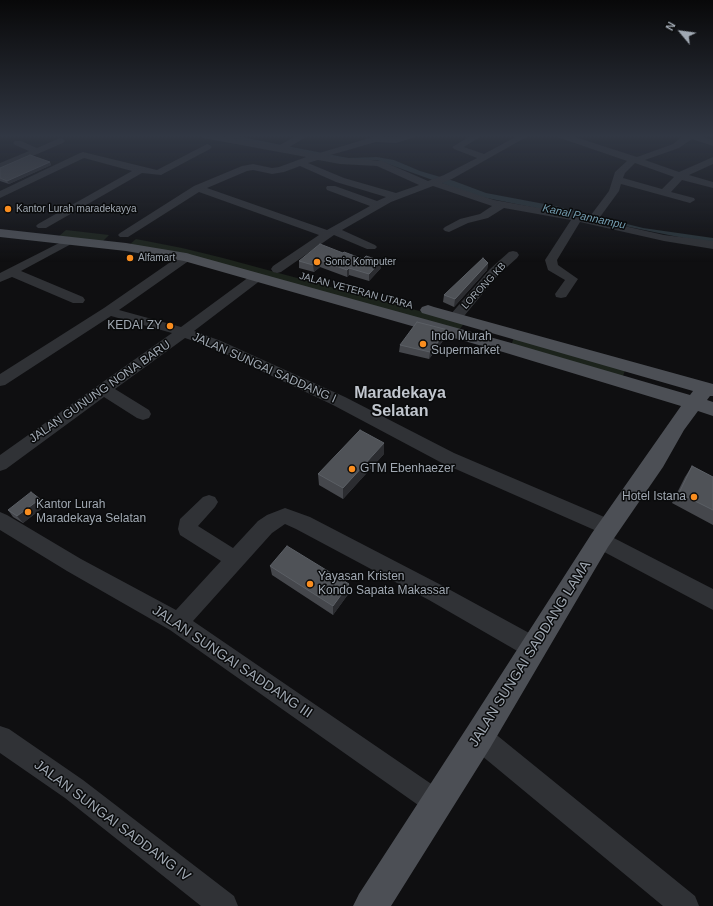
<!DOCTYPE html>
<style>
body{margin:0}
#map{position:relative;width:713px;height:906px;overflow:hidden;background:#0f0f11;font-family:Helvetica,sans-serif}
canvas{display:block}
.north{position:absolute;left:661px;top:12px;width:40px;height:40px;-webkit-text-stroke:3px #0a0b0c;paint-order:stroke;rotate:299deg;font-size:11px;font-weight:700;line-height:16px;text-align:center;color:#a0a8b2}
.north::after{content:'';display:block;margin:auto;width:14px;height:18px;background:#a0a8b2;clip-path:polygon(50% 0,100% 100%,50% 72%,0 100%)}
</style>
<div id="map">
<canvas width="713" height="906"></canvas>
<div class="north">N</div>
</div>
<script>
const ctx = document.querySelector('canvas').getContext('2d');
ctx.lineJoin = 'round';
function paint(path, color) { ctx.fillStyle = color; ctx.fill(path, 'evenodd'); }
const shape = rows => new Path2D(rows.map(r => 'M' + r).join(''));
function strokePath(path, color, width, dash) { ctx.strokeStyle = color; ctx.lineWidth = width; ctx.lineCap = dash ? 'butt' : 'round'; ctx.setLineDash(dash || []); ctx.stroke(path); }
function write(font, color, halo, rows, align = 'center') {
  ctx.font = font + ' Helvetica,sans-serif'; ctx.lineWidth = 3; ctx.setLineDash([]); ctx.textBaseline = 'middle'; ctx.strokeStyle = halo; ctx.fillStyle = color; for (const [text, x, y, turn = 0] of rows) {
    ctx.save(); ctx.translate(x, y); ctx.rotate((+turn || 0) * Math.PI / 180); ctx.textAlign = isNaN(turn) ? turn : align; if (halo) ctx.strokeText(text, 0, 0); ctx.fillText(text, 0, 0); ctx.restore();
  }
}
paint(shape([
 [66,230,109,235,102,242,58,237],
 [136,239,182,248,223,258,464,323,458,332,129,245],
 [514,337,626,368,621,381,511,346]
]), '#1c231c');
paint(shape([
 [218,135,231,135,348,158,377,157,394,160,420,171,454,181,486,193,555,206,643,228,713,238,713,244,477,196,377,160,346,161]
]), '#293439');
paint(shape([
 [199,135,217,135,278,146,298,135,309,135,288,148,316,154,376,136,395,137,403,135,416,135,415,137,396,143,376,142,327,156,382,161,428,181,444,175,477,158,454,149,452,147,472,135,483,135,464,147,484,154,519,135,530,135,452,179,442,183,494,200,562,212,664,235,713,241,713,249,664,241,580,222,557,260,558,265,578,279,566,297,561,298,556,297,555,294,565,280,548,270,545,260,571,220,504,208,488,218,468,223,449,232,445,231,443,229,445,227,460,219,480,214,492,206,433,186,391,202,342,230,375,245,377,247,375,249,367,249,334,235,281,272,277,273,273,272,271,269,273,266,319,235,199,192,128,237,120,237,118,235,120,233,194,186,242,166,253,164,272,168,279,167,306,157,203,138,199,135],
 [318,160,340,164,377,166,419,185,396,193,344,178,308,163,318,160],
 [300,166,336,182,386,197,377,201,335,186,327,186,326,188,327,190,370,206,327,230,207,188,247,171,253,170,272,174,284,172,300,166],
 [556,135,569,135,637,157,673,144,684,135,697,135,713,140,713,146,692,139,679,148,645,160,679,172,713,157,713,164,689,175,713,182,713,188,682,180,671,192,694,198,695,200,690,203,621,184,619,191,600,217,592,217,591,215,609,191,615,172,627,161,557,137,556,135],
 [635,163,674,177,662,189,623,178,625,173,635,163],
 [60,138,63,139,65,141,63,143,0,170,0,163,29,151,15,145,13,143,15,141,21,141,37,148,60,138],
 [207,144,210,145,212,147,210,149,161,175,142,173,46,228,38,228,36,226,38,224,132,171,84,158,0,198,0,191,80,153,83,152,157,170,207,144],
 [69,238,73,239,75,241,73,243,21,271,83,297,85,300,83,303,73,303,12,277,0,282,0,273,69,238],
 [513,251,517,252,519,255,517,258,498,275,460,321,450,321,448,318,450,315,490,269,509,252,513,251],
 [186,253,190,254,192,257,190,260,119,310,181,327,253,274,261,274,263,277,261,280,194,331,221,341,345,397,454,453,616,522,618,528,616,534,610,536,713,589,713,610,593,546,590,540,593,534,599,532,442,463,333,405,211,347,185,338,115,389,149,410,151,414,149,418,143,420,137,418,104,397,6,469,0,471,0,455,172,333,111,316,5,385,0,386,0,374,104,308,182,254,186,253],
 [209,495,215,497,218,502,215,507,198,526,233,548,258,521,267,515,285,508,310,517,443,586,542,640,545,648,542,656,534,659,526,656,429,600,296,529,285,524,272,533,193,621,446,794,450,803,446,812,437,816,428,812,170,630,67,571,0,530,0,512,7,515,81,559,176,610,221,561,180,535,178,529,180,519,203,497,209,495],
 [479,725,488,728,695,896,699,906,663,906,470,746,467,737,470,728,479,725],
 [0,726,9,729,83,780,234,896,238,906,201,906,65,798,0,753,0,726]
]), '#303236');
paint(shape([
 [0,229,126,243,186,253,515,344,690,395,693,391,422,313,420,310,422,307,428,305,434,307,713,384,713,396,710,396,707,400,713,402,713,416,698,411,684,430,663,467,608,547,490,748,391,906,353,906,359,894,468,726,592,533,681,406,503,352,184,261,126,251,0,237,0,229]
]), '#4c4f55');
paint(shape([
 [50,162,51,165,9,184,0,181,0,168],
 [343,253,363,259,381,261,381,268,369,281,349,275,347,277,320,267,314,272,299,268,299,261],
 [488,263,487,270,454,307,443,302,444,295],
 [448,330,446,337,429,359,399,352,400,345],
 [384,454,343,499,319,485,318,474],
 [692,466,713,477,713,525,672,503,685,477],
 [40,499,45,506,23,523,13,517,8,510],
 [270,566,349,593,333,615,272,575]
]), '#45474c');
paint(shape([
 [50,162,51,165,9,184,7,181],
 [320,260,320,267,314,272,313,265],
 [381,261,381,268,369,281,369,274],
 [488,263,487,270,454,307,455,299],
 [349,268,349,275,347,277,347,270],
 [448,330,446,337,429,359,430,352],
 [384,443,384,454,343,499,343,488],
 [40,499,45,506,23,523,17,516],
 [349,584,349,593,333,615,333,606]
]), '#2b2c30');
const building = shape([
 [30,155,50,162,7,181,0,178,0,168,30,155],
 [320,244,343,253,344,252,363,259,366,256,381,261,369,274,349,268,347,270,320,260,313,265,299,261,320,244],
 [483,258,488,263,455,299,444,295,483,258],
 [417,322,448,330,430,352,400,345,417,322],
 [360,430,384,443,343,488,318,474,360,430],
 [692,466,713,477,713,510,679,493,692,466],
 [31,492,40,499,17,516,8,510,31,492],
 [287,546,349,584,333,606,270,566,287,546]
]);
paint(building, '#4f5257');
strokePath(building, '#5b5f65', 1);
const sky = ctx.createLinearGradient(0, 0, 0, 262);
sky.addColorStop(0, '#080809');
sky.addColorStop(0.52, '#313743');
sky.addColorStop(1, '#31374300');
ctx.fillStyle = sky;
ctx.fillRect(0, 0, 713, 262);
for (const [x, y, r, color] of [
 [8,209,4,"#f98d1f"],
 [130,258,4,"#f98d1f"],
 [317,262,4,"#f98d1f"],
 [170,326,4,"#f98d1f"],
 [423,344,4,"#f98d1f"],
 [352,469,4,"#f98d1f"],
 [694,497,4,"#f98d1f"],
 [28,512,4,"#f98d1f"],
 [310,584,4,"#f98d1f"]
]) { const dot = new Path2D(); dot.arc(x, y, r, 0, 2 * Math.PI); ctx.fillStyle = color; ctx.fill(dot); strokePath(dot, '#0a0b0c', 1.5); }
write('10px', '#a0a8b2', '#0a0b0c', [
 ["Kantor Lurah maradekayya",16,209],
 ["Alfamart",138,258],
 ["Sonic Komputer",325,262]
], 'left');
write('10px', '#a0a8b2', '#0a0b0c', [
 ["LORONG KB",484,286,-47],
 ["JALAN VETERAN UTARA",356,291,15]
]);
write('italic 11px', '#749db0', '#0a0b0c', [
 ["Kanal Pannampu",584,217,12]
]);
write('12px', '#a0a8b2', '#0a0b0c', [
 ["KEDAI ZY",162,326,"right"],
 ["Indo Murah",431,337],
 ["Supermarket",431,351],
 ["GTM Ebenhaezer",360,469],
 ["Hotel Istana",686,497,"right"],
 ["Kantor Lurah",36,505],
 ["Maradekaya Selatan",36,519],
 ["Yayasan Kristen",318,577],
 ["Kondo Sapata Makassar",318,591]
], 'left');
write('12px', '#a0a8b2', '#0a0b0c', [
 ["JALAN SUNGAI SADDANG I",264,368,24],
 ["JALAN GUNUNG NONA BARU",100,392,-35]
]);
write('14px', '#a0a8b2', '#0a0b0c', [
 ["JALAN SUNGAI SADDANG LAMA",530,654,-58],
 ["JALAN SUNGAI SADDANG III",232,662,34],
 ["JALAN SUNGAI SADDANG IV",112,821,37]
]);
write('bold 16px', '#c1c6ce', '#0a0b0c', [
 ["Maradekaya",400,394],
 ["Selatan",400,412]
]);
</script>
